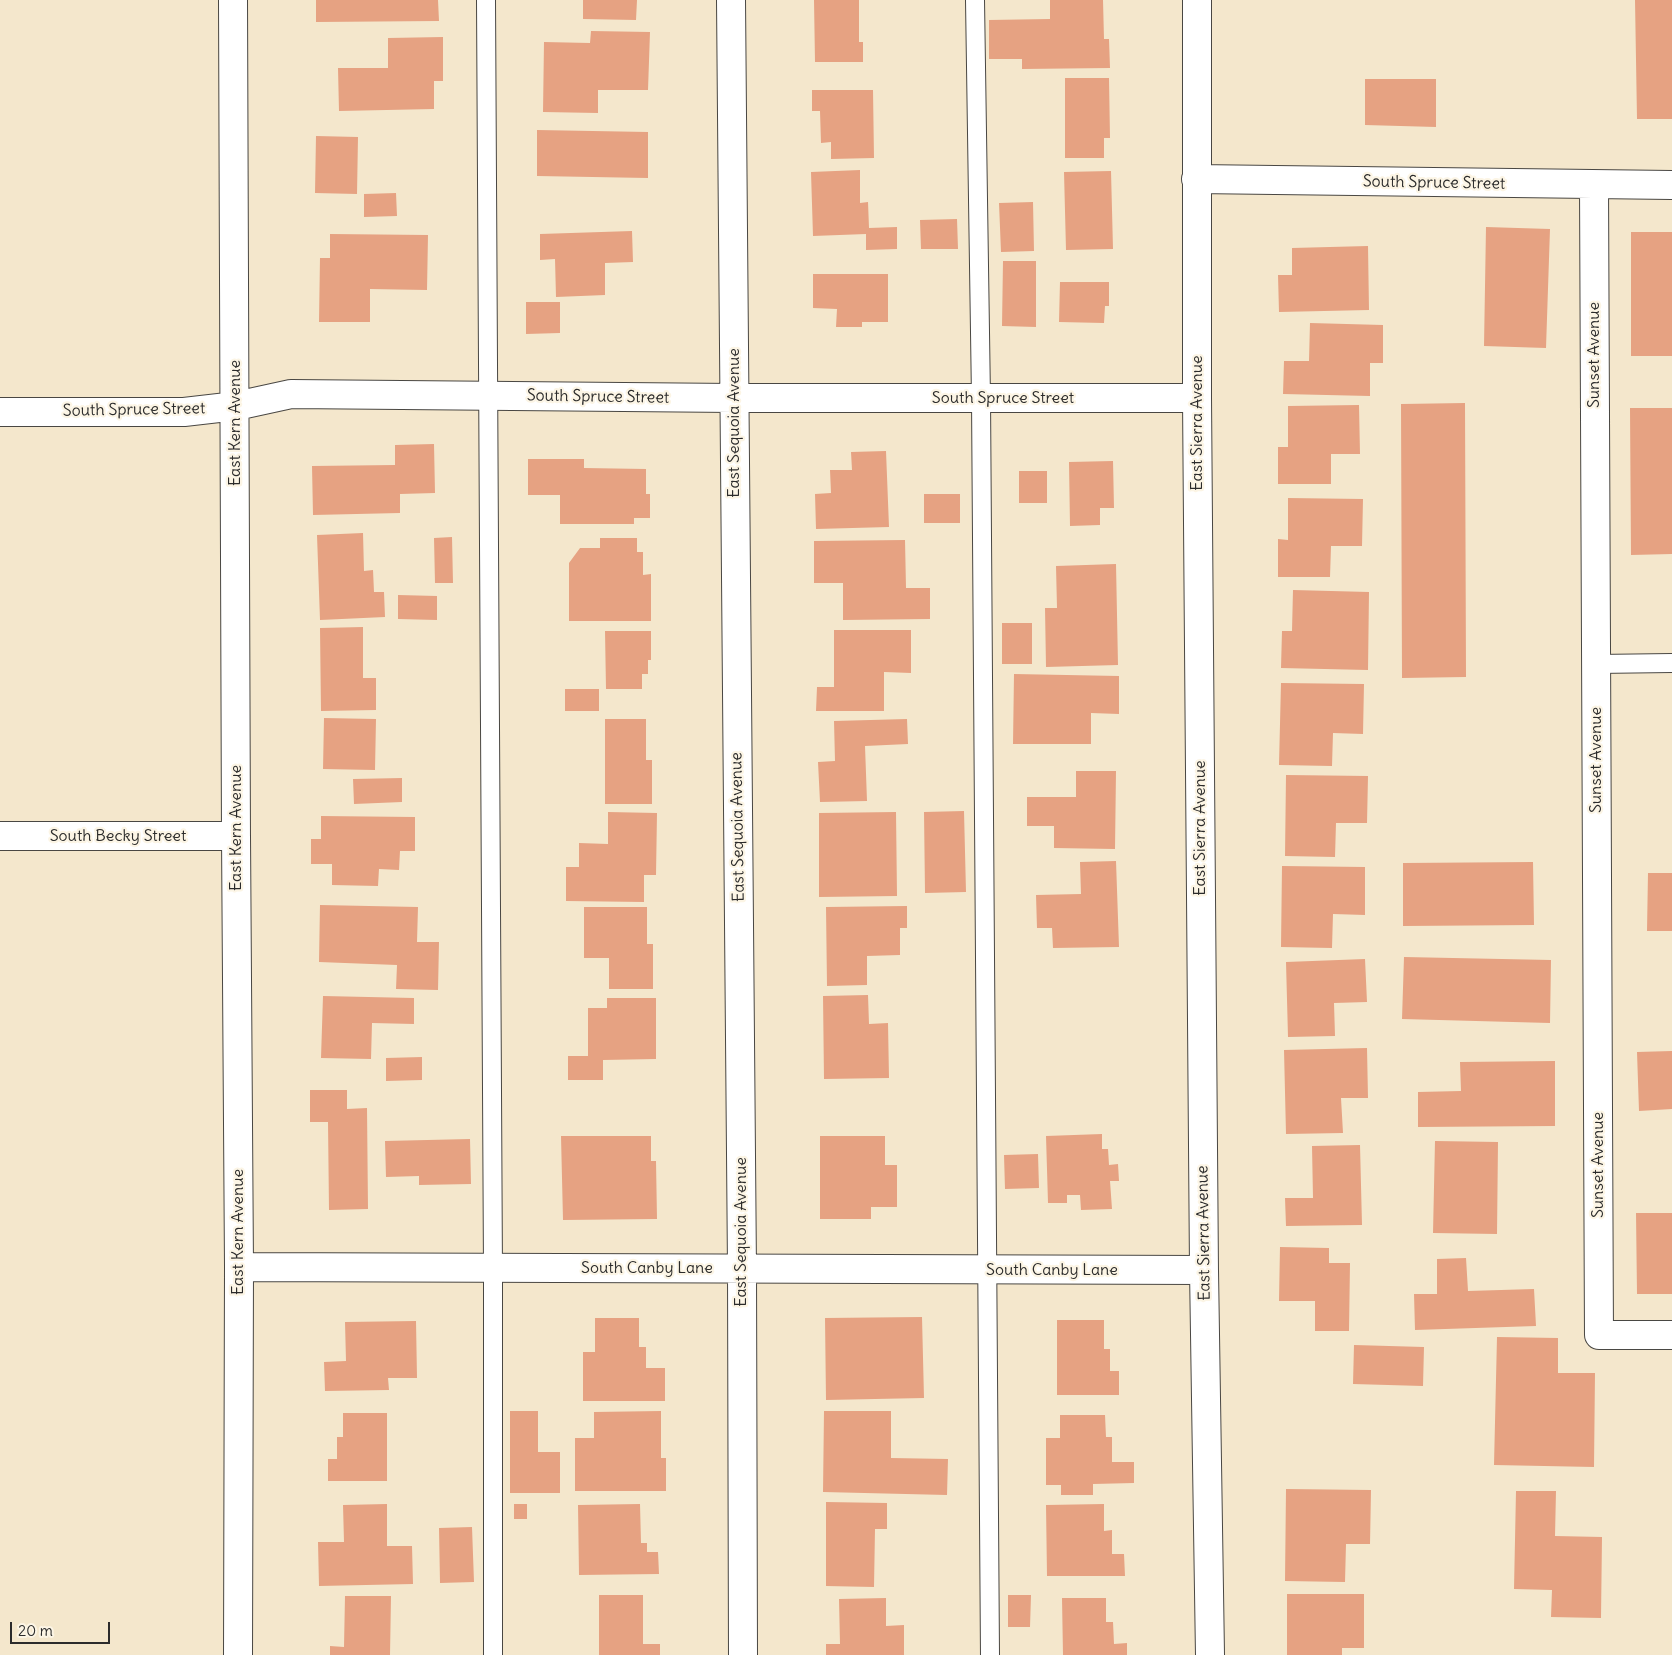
<!DOCTYPE html>
<style>
body{margin:0}
#map{position:relative;width:1672px;height:1655px;overflow:hidden;background:#f4e7cc;font-family:Delius,sans-serif}
canvas{display:block}
.scale{position:absolute;left:10px;top:1622px;width:100px;height:22px;box-sizing:border-box;border:2px solid #2b2b2b;border-top:0;padding-left:6px;font-size:15px;line-height:18px;white-space:nowrap;color:#2b2b2b;-webkit-text-stroke:4px #fcf5e5;paint-order:stroke}
</style>
<div id="map">
<canvas width="1672" height="1655"></canvas>
<div class="scale">20 m</div>
</div>
<script>
const ctx = document.querySelector('canvas').getContext('2d');
ctx.lineJoin = 'round';
function paint(path, color) { ctx.fillStyle = color; ctx.fill(path, 'evenodd'); }
const shape = rows => new Path2D(rows.map(r => 'M' + r).join(''));
function strokePath(path, color, width, dash) { ctx.strokeStyle = color; ctx.lineWidth = width; ctx.lineCap = dash ? 'butt' : 'round'; ctx.setLineDash(dash || []); ctx.stroke(path); }
function write(font, color, halo, rows, align = 'center') {
  ctx.font = font + ' Delius,sans-serif'; ctx.lineWidth = 4.5; ctx.setLineDash([]); ctx.textBaseline = 'middle'; ctx.strokeStyle = halo; ctx.fillStyle = color; for (const [text, x, y, turn = 0] of rows) {
    ctx.save(); ctx.translate(x, y); ctx.rotate((+turn || 0) * Math.PI / 180); ctx.textAlign = isNaN(turn) ? turn : align; if (halo) ctx.strokeText(text, 0, 0); ctx.fillText(text, 0, 0); ctx.restore();
  }
}
paint(shape([
 [316,0,438,0,439,21,316,22],
 [583,0,637,0,636,20,583,19],
 [814,0,859,0,859,42,863,42,863,62,815,62],
 [1050,0,1103,0,1104,39,1109,39,1110,68,1022,69,1022,59,989,59,989,20,1050,19],
 [1635,0,1672,0,1672,119,1637,119],
 [591,31,650,32,648,90,598,90,598,113,543,112,544,42,590,43],
 [443,37,443,81,434,81,434,109,339,111,338,68,388,68,388,38],
 [1065,78,1109,78,1110,138,1104,138,1104,158,1065,158],
 [1365,79,1436,79,1436,127,1365,125],
 [812,90,873,90,874,158,831,159,831,142,821,143,820,111,812,111],
 [537,130,648,132,648,178,537,176],
 [316,136,358,137,357,194,315,193],
 [860,170,860,203,868,202,869,228,897,227,897,249,866,250,866,234,813,236,811,172],
 [1111,171,1113,249,1066,250,1064,172],
 [396,193,397,216,364,217,364,194],
 [1033,202,1034,251,1001,252,999,203],
 [957,219,958,249,921,249,920,220],
 [1486,227,1550,229,1546,348,1484,346],
 [632,231,633,262,605,263,605,295,556,297,555,259,540,260,540,234],
 [1631,232,1672,232,1672,356,1631,356],
 [330,234,428,235,427,290,370,289,370,322,319,322,320,258,330,258],
 [1368,246,1369,310,1279,312,1278,275,1292,275,1292,248],
 [1003,261,1036,261,1036,327,1002,326],
 [813,274,888,274,888,322,862,322,862,327,836,327,837,309,813,308],
 [1060,282,1109,282,1109,306,1105,306,1104,323,1059,322],
 [526,302,560,302,560,333,526,334],
 [1310,323,1383,325,1383,363,1370,363,1370,396,1283,394,1284,361,1309,361],
 [1465,403,1466,677,1402,678,1401,404],
 [1359,405,1360,454,1331,454,1331,484,1278,484,1278,447,1288,447,1288,406],
 [1630,408,1672,408,1672,554,1631,555],
 [434,444,435,493,400,494,400,513,313,515,312,466,395,465,395,445],
 [886,451,889,527,816,529,815,494,831,493,830,470,852,470,851,452],
 [528,459,584,459,584,468,646,469,646,494,650,494,650,518,634,518,634,524,560,524,560,495,528,495],
 [1113,461,1114,508,1100,508,1100,525,1070,526,1069,462],
 [1019,471,1047,471,1047,503,1019,503],
 [924,494,960,494,960,523,924,523],
 [1288,498,1363,499,1362,546,1331,546,1330,577,1278,577,1278,539,1288,540],
 [363,533,364,571,373,570,374,592,384,592,385,617,320,620,317,535],
 [452,537,453,583,435,583,434,538],
 [600,538,637,538,637,552,643,552,643,575,651,574,651,621,569,621,569,563,580,548,600,548],
 [905,540,906,588,930,588,930,619,843,620,843,583,814,583,814,541],
 [1116,564,1118,665,1046,667,1045,608,1057,608,1056,566],
 [1293,590,1369,592,1368,670,1281,668,1282,631,1292,631],
 [398,595,437,596,437,620,398,619],
 [1002,623,1032,623,1032,664,1002,664],
 [363,627,363,678,376,678,376,710,321,711,320,628],
 [834,630,911,630,911,673,884,672,884,711,816,711,817,687,834,687],
 [605,631,651,631,651,660,648,660,648,674,642,674,642,689,606,689],
 [1014,674,1119,676,1119,714,1091,713,1091,744,1013,744],
 [1281,683,1364,684,1363,734,1333,733,1332,766,1279,765],
 [565,689,599,689,599,711,565,711],
 [324,718,376,719,375,770,323,769],
 [605,719,646,719,646,760,652,760,652,804,605,804],
 [907,719,908,744,865,746,867,801,820,802,818,762,835,761,834,721],
 [1076,771,1116,771,1115,849,1054,848,1054,826,1027,826,1027,797,1076,797],
 [1286,775,1368,776,1367,823,1336,823,1335,857,1285,856],
 [402,778,402,802,354,804,353,779],
 [964,811,966,892,925,893,924,812],
 [608,812,657,813,656,875,644,875,644,902,566,901,566,867,579,867,579,843,608,844],
 [896,812,897,896,819,897,819,813],
 [321,816,415,817,415,851,400,851,399,870,379,869,378,886,332,885,332,864,311,864,311,839,321,839],
 [1116,861,1119,947,1053,948,1052,928,1037,928,1036,895,1081,894,1080,862],
 [1533,862,1534,925,1403,926,1403,863],
 [1282,866,1365,867,1365,915,1333,914,1332,948,1281,947],
 [1648,873,1672,873,1672,931,1647,931],
 [320,905,418,907,417,942,439,942,438,990,396,989,397,965,319,962],
 [907,906,907,928,900,928,900,955,867,956,867,985,827,986,826,907],
 [584,907,647,907,647,944,653,944,653,989,609,989,609,958,584,958],
 [1404,957,1551,960,1550,1023,1402,1019],
 [1365,959,1367,1002,1334,1003,1335,1036,1288,1037,1286,962],
 [868,995,869,1024,888,1023,889,1078,824,1079,823,996],
 [323,996,414,998,414,1024,372,1023,371,1059,321,1058],
 [607,998,656,998,656,1059,603,1060,603,1080,568,1080,568,1056,588,1056,588,1008,607,1008],
 [1367,1048,1368,1098,1341,1098,1343,1133,1286,1134,1284,1050],
 [1672,1051,1672,1109,1639,1111,1637,1052],
 [422,1057,422,1080,386,1081,386,1058],
 [1555,1061,1555,1126,1418,1127,1418,1092,1461,1091,1460,1062],
 [310,1090,347,1090,347,1109,367,1108,368,1209,329,1210,328,1122,310,1122],
 [1102,1134,1102,1149,1108,1149,1109,1165,1118,1164,1119,1181,1110,1181,1112,1209,1081,1210,1080,1195,1067,1195,1067,1203,1048,1203,1046,1136],
 [561,1136,651,1136,651,1161,656,1161,657,1219,563,1220],
 [820,1136,885,1136,885,1165,897,1165,897,1207,871,1207,871,1219,820,1219],
 [470,1139,471,1184,419,1185,419,1176,386,1177,385,1141],
 [1435,1141,1498,1142,1497,1234,1433,1233],
 [1360,1145,1362,1225,1286,1226,1285,1198,1313,1198,1312,1146],
 [1038,1154,1039,1188,1005,1189,1004,1155],
 [1636,1213,1672,1213,1672,1294,1637,1294],
 [1280,1247,1329,1248,1329,1263,1350,1263,1349,1331,1315,1331,1315,1301,1279,1301],
 [1466,1258,1468,1291,1534,1289,1536,1326,1415,1330,1414,1294,1437,1294,1437,1259],
 [922,1317,924,1398,826,1400,825,1318],
 [595,1318,639,1318,639,1347,646,1347,646,1368,665,1368,665,1401,583,1401,583,1352,595,1352],
 [1057,1320,1104,1320,1104,1349,1110,1349,1110,1371,1119,1371,1119,1395,1057,1395],
 [416,1321,417,1378,388,1378,389,1390,325,1391,324,1362,346,1361,345,1322],
 [1497,1337,1558,1338,1558,1373,1595,1373,1594,1467,1494,1465],
 [1354,1345,1424,1347,1423,1386,1353,1384],
 [510,1411,538,1411,538,1452,560,1452,560,1493,510,1493],
 [661,1411,661,1458,666,1458,666,1491,575,1491,575,1438,594,1438,594,1412],
 [824,1411,891,1411,891,1458,948,1459,947,1495,823,1492],
 [343,1413,387,1413,387,1481,328,1481,328,1459,337,1459,337,1437,343,1437],
 [1060,1415,1105,1415,1106,1437,1112,1437,1112,1462,1134,1462,1134,1483,1093,1484,1093,1495,1061,1495,1061,1485,1046,1485,1046,1438,1060,1438],
 [1286,1489,1371,1490,1370,1544,1346,1544,1345,1582,1285,1581],
 [1516,1491,1556,1491,1555,1536,1602,1537,1601,1618,1551,1617,1552,1590,1514,1589],
 [826,1502,887,1503,887,1529,875,1529,874,1587,826,1586],
 [387,1504,387,1546,412,1546,413,1584,319,1586,318,1542,344,1542,343,1505],
 [514,1504,527,1504,527,1519,514,1519],
 [640,1504,641,1543,647,1543,647,1552,658,1552,659,1574,579,1575,578,1505],
 [1104,1504,1104,1531,1112,1530,1112,1554,1124,1554,1125,1576,1047,1576,1046,1505],
 [472,1527,474,1582,440,1583,439,1528],
 [1287,1594,1364,1594,1364,1648,1342,1648,1342,1655,1287,1655],
 [599,1595,643,1595,643,1644,660,1644,660,1655,599,1655],
 [1008,1595,1031,1595,1030,1627,1008,1627],
 [345,1596,391,1596,390,1655,330,1655,330,1646,344,1647],
 [886,1598,886,1626,904,1625,904,1655,826,1655,826,1644,840,1644,839,1599],
 [1062,1598,1106,1598,1106,1622,1113,1622,1114,1644,1127,1643,1127,1655,1063,1655]
]), '#e6a282');
const lane = shape([
 [486,0,493,1268,493,1655],
 [975,0,981,398,990,1655],
 [1596,664,1672,663]
]);
const street = shape([
 [233,0,236,836,239,1267,238,1655],
 [731,0,742,1269,743,1655],
 [1197,0,1197,398,1204,1270,1210,1655],
 [1196,179,1672,185],
 [1594,185,1599,1335,1672,1335],
 [0,412,184,412,236,406,291,394,734,398,1197,398],
 [0,836,236,836],
 [239,1267,1204,1270]
]);
strokePath(lane, '#494743', 20);
strokePath(street, '#494743', 30);
strokePath(lane, '#fff', 18);
strokePath(street, '#fff', 28);
write('16px', '#2b2b2b', '#fcf5e5', [
 ["South Spruce Street",1434,183,1],
 ["Sunset Avenue",1594,355,-90],
 ["South Spruce Street",598,397,1],
 ["South Spruce Street",1003,398],
 ["South Spruce Street",134,410,-1],
 ["East Kern Avenue",235,423,-90],
 ["East Sequoia Avenue",734,423,-90],
 ["East Sierra Avenue",1197,423,-90],
 ["Sunset Avenue",1596,760,-90],
 ["East Sequoia Avenue",738,827,-91],
 ["East Kern Avenue",236,828,-90],
 ["East Sierra Avenue",1200,828,-90],
 ["South Becky Street",118,836],
 ["Sunset Avenue",1598,1165,-90],
 ["East Kern Avenue",238,1232,-90],
 ["East Sequoia Avenue",741,1232,-90],
 ["East Sierra Avenue",1204,1233,-91],
 ["South Canby Lane",647,1268],
 ["South Canby Lane",1052,1270]
]);
</script>
